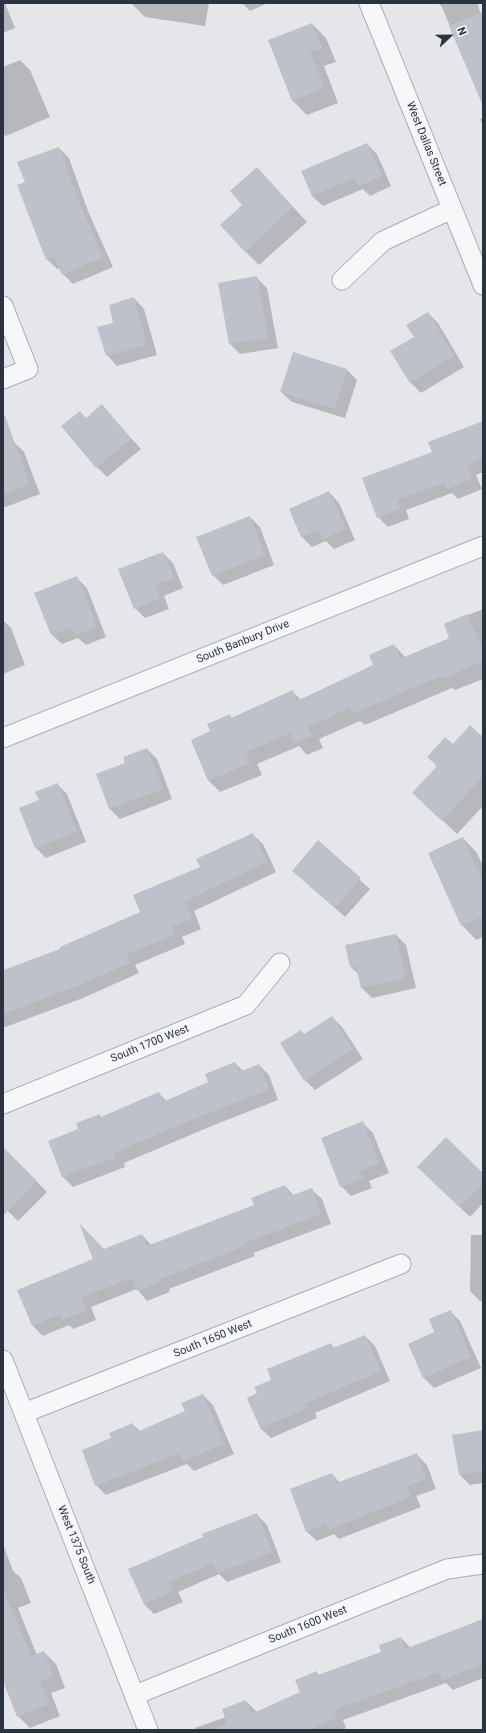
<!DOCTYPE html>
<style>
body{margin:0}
#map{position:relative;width:486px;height:1733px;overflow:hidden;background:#e4e6ea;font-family:Roboto,sans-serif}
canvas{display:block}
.frame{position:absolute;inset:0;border:4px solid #2d3241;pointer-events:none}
.north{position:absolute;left:430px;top:16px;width:40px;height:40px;-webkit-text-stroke:3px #f4f5f8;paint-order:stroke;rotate:68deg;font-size:11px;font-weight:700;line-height:16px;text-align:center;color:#2d3241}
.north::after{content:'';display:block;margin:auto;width:14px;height:18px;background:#2d3241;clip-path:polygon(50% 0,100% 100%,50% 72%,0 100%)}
</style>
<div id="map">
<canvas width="486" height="1733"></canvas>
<div class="frame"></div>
<div class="north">N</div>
</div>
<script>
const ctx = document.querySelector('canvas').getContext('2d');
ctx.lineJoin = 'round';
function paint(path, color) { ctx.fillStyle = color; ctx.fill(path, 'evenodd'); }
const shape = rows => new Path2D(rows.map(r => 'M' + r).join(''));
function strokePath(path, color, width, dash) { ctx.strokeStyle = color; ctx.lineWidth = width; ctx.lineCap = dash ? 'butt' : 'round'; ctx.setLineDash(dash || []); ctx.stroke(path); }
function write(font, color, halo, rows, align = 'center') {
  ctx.font = font + ' Roboto,sans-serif'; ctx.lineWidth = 3.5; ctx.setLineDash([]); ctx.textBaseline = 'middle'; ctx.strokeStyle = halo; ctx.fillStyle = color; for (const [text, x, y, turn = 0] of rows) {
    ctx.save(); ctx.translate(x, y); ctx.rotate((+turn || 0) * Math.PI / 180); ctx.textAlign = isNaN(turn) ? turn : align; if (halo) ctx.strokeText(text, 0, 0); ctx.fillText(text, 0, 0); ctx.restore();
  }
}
paint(shape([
 [3,3,5,3,15,28,3,33],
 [131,3,209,3,205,26,145,17],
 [242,3,268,3,250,11],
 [438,3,477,3,481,14,483,13,483,105,442,7],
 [312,24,326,38,336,62,324,66,338,103,307,115,293,101],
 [20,60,30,70,50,117,6,136,3,133,3,67],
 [483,118,483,126,480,119],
 [367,144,377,154,391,186,370,196,363,189,323,206,312,196],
 [59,148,69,158,88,211,113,267,73,284,63,274,60,268,57,269,47,259,26,183],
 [271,183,307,222,259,265,245,251],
 [257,278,267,288,278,348,240,354,230,344,219,284],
 [134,298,144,309,157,355,117,366,107,355,115,323],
 [428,313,438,323,464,367,421,393,411,383,392,351,415,337],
 [347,370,357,380,345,418,292,402,281,392],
 [102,406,141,449,107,477,97,467,86,419],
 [483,425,483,472,476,475,482,489,458,499,452,493,406,510,409,519,388,527,378,517,433,453],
 [14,442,24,452,40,494,3,508,3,446],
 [329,492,339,503,355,540,334,549,326,541,312,547,302,537],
 [250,517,260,527,274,565,223,585,213,575],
 [163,553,173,563,183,588,164,596,169,609,145,618,135,608],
 [77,578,87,588,106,637,86,645,78,638,62,644,51,634],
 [483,609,483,679,455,690,452,688,365,725,360,721,319,739,323,748,307,755,299,746,257,764,262,775,220,792,208,780,212,732,230,716,232,718,292,691,301,700,375,665,394,645,405,657,451,638,445,624],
 [3,620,11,628,25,665,3,674],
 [483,739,483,806,457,834,428,807,438,767,428,757,453,745],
 [147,749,157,759,172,799,120,819,110,809,97,774,126,763],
 [57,784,67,794,86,842,46,858,36,848,20,808,40,800],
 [252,834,263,844,276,872,194,911,201,929,182,937,185,944,135,965,139,973,83,998,3,1028,3,973,62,949,142,913,201,867],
 [463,838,477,853,483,866,483,937,476,940,462,925],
 [318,842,370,889,345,917,293,871],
 [396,935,406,945,416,988,372,998,362,988,359,975,351,967],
 [332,1017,342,1027,363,1059,315,1090,305,1080,304,1035],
 [235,1063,243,1071,259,1065,269,1075,278,1100,214,1125,124,1163,125,1167,73,1187,63,1177,49,1142,80,1130,99,1115,102,1118,159,1093,167,1102,209,1083],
 [363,1123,373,1133,389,1173,369,1181,372,1188,351,1196,341,1186],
 [10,1155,47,1192,18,1221,3,1206,3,1161],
 [419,1167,483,1174,483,1203,470,1217],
 [285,1186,294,1196,311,1189,322,1199,331,1224,253,1253,255,1256,169,1289,170,1292,147,1301,137,1289,91,1307,96,1320,73,1329,69,1325,43,1336,33,1326,18,1291,94,1260,104,1250,142,1235,152,1246,255,1206],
 [471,1235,483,1235,483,1301,480,1301,470,1291],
 [450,1311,460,1321,481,1368,434,1388,424,1378,410,1344,436,1333],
 [365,1336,375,1346,390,1381,315,1413,317,1418,271,1438,260,1428,258,1394,272,1380,331,1344,335,1349],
 [203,1395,213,1405,234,1454,194,1471,187,1464,106,1495,96,1485,112,1439,133,1425,140,1431,186,1412],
 [483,1431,483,1483,470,1485,460,1475],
 [417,1455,427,1465,436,1489,416,1496,421,1507,339,1539,334,1534,317,1541,306,1531,332,1474,340,1483],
 [257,1515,267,1525,281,1562,227,1582,219,1574,178,1592,183,1602,154,1614,144,1604,204,1537],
 [3,1544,13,1571,21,1578,31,1603,18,1608,37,1655,44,1652,56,1664,65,1688,51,1693,60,1716,30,1728,18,1716,3,1679],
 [483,1625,483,1678,453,1690,446,1683,343,1720,346,1728,341,1730,196,1730,195,1728,226,1717,246,1701,257,1712,302,1693,316,1672,319,1675,382,1652,401,1638,411,1648]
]), '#0003');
paint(shape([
 [483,12,483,106,449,26],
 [312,23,322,48,310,52,324,88,292,101,268,40],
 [367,143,382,176,359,186,355,178,312,196,301,171],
 [59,147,78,200,103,257,62,275,54,257,46,260,17,185,25,182,17,162],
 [257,167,293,207,245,252,220,225,242,205,230,191],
 [257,276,268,338,229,344,218,283],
 [134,297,147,345,106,356,97,327,113,323,109,305],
 [428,312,454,356,410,383,390,351,414,337,406,325],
 [293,352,347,369,335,409,280,392],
 [102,404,131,439,96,468,61,426,80,411,86,418],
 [3,416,5,416,30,484,3,494],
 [483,421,483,458,467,465,472,479,447,489,444,483,397,500,400,509,377,518,362,478,432,452,428,442],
 [329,491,346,529,323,539,319,530,301,537,289,509],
 [250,516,265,555,212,576,196,537],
 [163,552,174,578,155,585,160,599,134,609,118,569],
 [77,576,97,627,75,636,71,627,51,635,34,593],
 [467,614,483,651,483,661,442,679,441,676,352,714,350,708,307,727,312,736,294,743,290,733,246,752,250,763,208,781,191,740,210,731,207,724,230,714,231,718,293,690,297,701,373,665,369,655,394,644,400,659,449,638,444,624],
 [470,725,483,737,483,776,442,821,412,793,437,766,427,757,445,737,453,744],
 [147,748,163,789,109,809,96,774,125,763,123,757],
 [58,783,77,832,35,848,19,808,39,800,35,792],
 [253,833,267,862,185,901,192,919,172,927,175,934,126,955,130,963,72,988,3,1014,3,970,60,949,60,947,140,912,133,895,200,867,196,859],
 [463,837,483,882,483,916,461,926,428,853],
 [318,840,361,878,335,908,292,871],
 [396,934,406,978,361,988,356,966,350,967,345,945],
 [332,1016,353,1049,304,1081,280,1043,301,1030,304,1034],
 [235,1062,239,1072,259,1064,269,1090,203,1115,114,1153,116,1157,62,1177,48,1141,78,1129,76,1123,100,1114,101,1117,159,1092,163,1102,208,1082,205,1074],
 [363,1121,379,1163,360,1171,363,1178,340,1187,321,1138],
 [446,1137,483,1173,483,1183,459,1207,417,1167],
 [3,1147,37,1181,3,1216],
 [285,1185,290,1196,312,1188,321,1214,244,1243,245,1246,160,1279,161,1282,137,1291,132,1278,81,1297,87,1310,62,1320,60,1314,32,1326,17,1290,93,1259,79,1223,104,1249,142,1234,147,1246,254,1205,251,1198],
 [451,1310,471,1357,423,1378,408,1344,434,1332,429,1319],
 [365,1335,381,1371,306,1403,308,1408,260,1428,247,1398,257,1393,254,1387,271,1380,267,1369,331,1343,333,1348],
 [203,1394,224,1444,183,1461,180,1453,95,1486,82,1450,111,1438,109,1433,133,1423,137,1432,185,1411,181,1403],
 [483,1430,483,1471,459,1475,452,1435],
 [417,1453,426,1479,407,1486,411,1497,328,1530,326,1524,306,1532,290,1489,332,1473,336,1483],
 [257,1513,272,1552,217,1573,213,1563,169,1582,173,1592,144,1604,128,1569,203,1537,202,1534],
 [3,1589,31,1656,44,1651,54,1676,40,1681,49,1704,17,1717,3,1681],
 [483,1619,483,1664,442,1680,439,1672,334,1710,337,1717,308,1730,213,1730,227,1724,222,1709,246,1700,251,1714,300,1692,295,1680,317,1671,318,1675,381,1652,379,1645,401,1637,405,1649]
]), '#bfc1ca');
const minor = shape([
 [369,3,483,285],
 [342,280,383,241,452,209],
 [3,306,28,369,3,379],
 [3,738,483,546],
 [3,1104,246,1005,280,963],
 [3,1360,148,1730],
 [24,1413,401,1264],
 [135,1695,447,1569,483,1564]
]);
strokePath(minor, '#a9acb4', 21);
strokePath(minor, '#f6f7f9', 19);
write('11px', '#2d3241', '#f4f5f8', [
 ["West Dallas Street",426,144,68],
 ["South Banbury Drive",243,642,-22],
 ["South 1700 West",150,1044,-22],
 ["South 1650 West",213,1339,-22],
 ["West 1375 South",76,1545,68],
 ["South 1600 West",308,1625,-22]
]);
</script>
